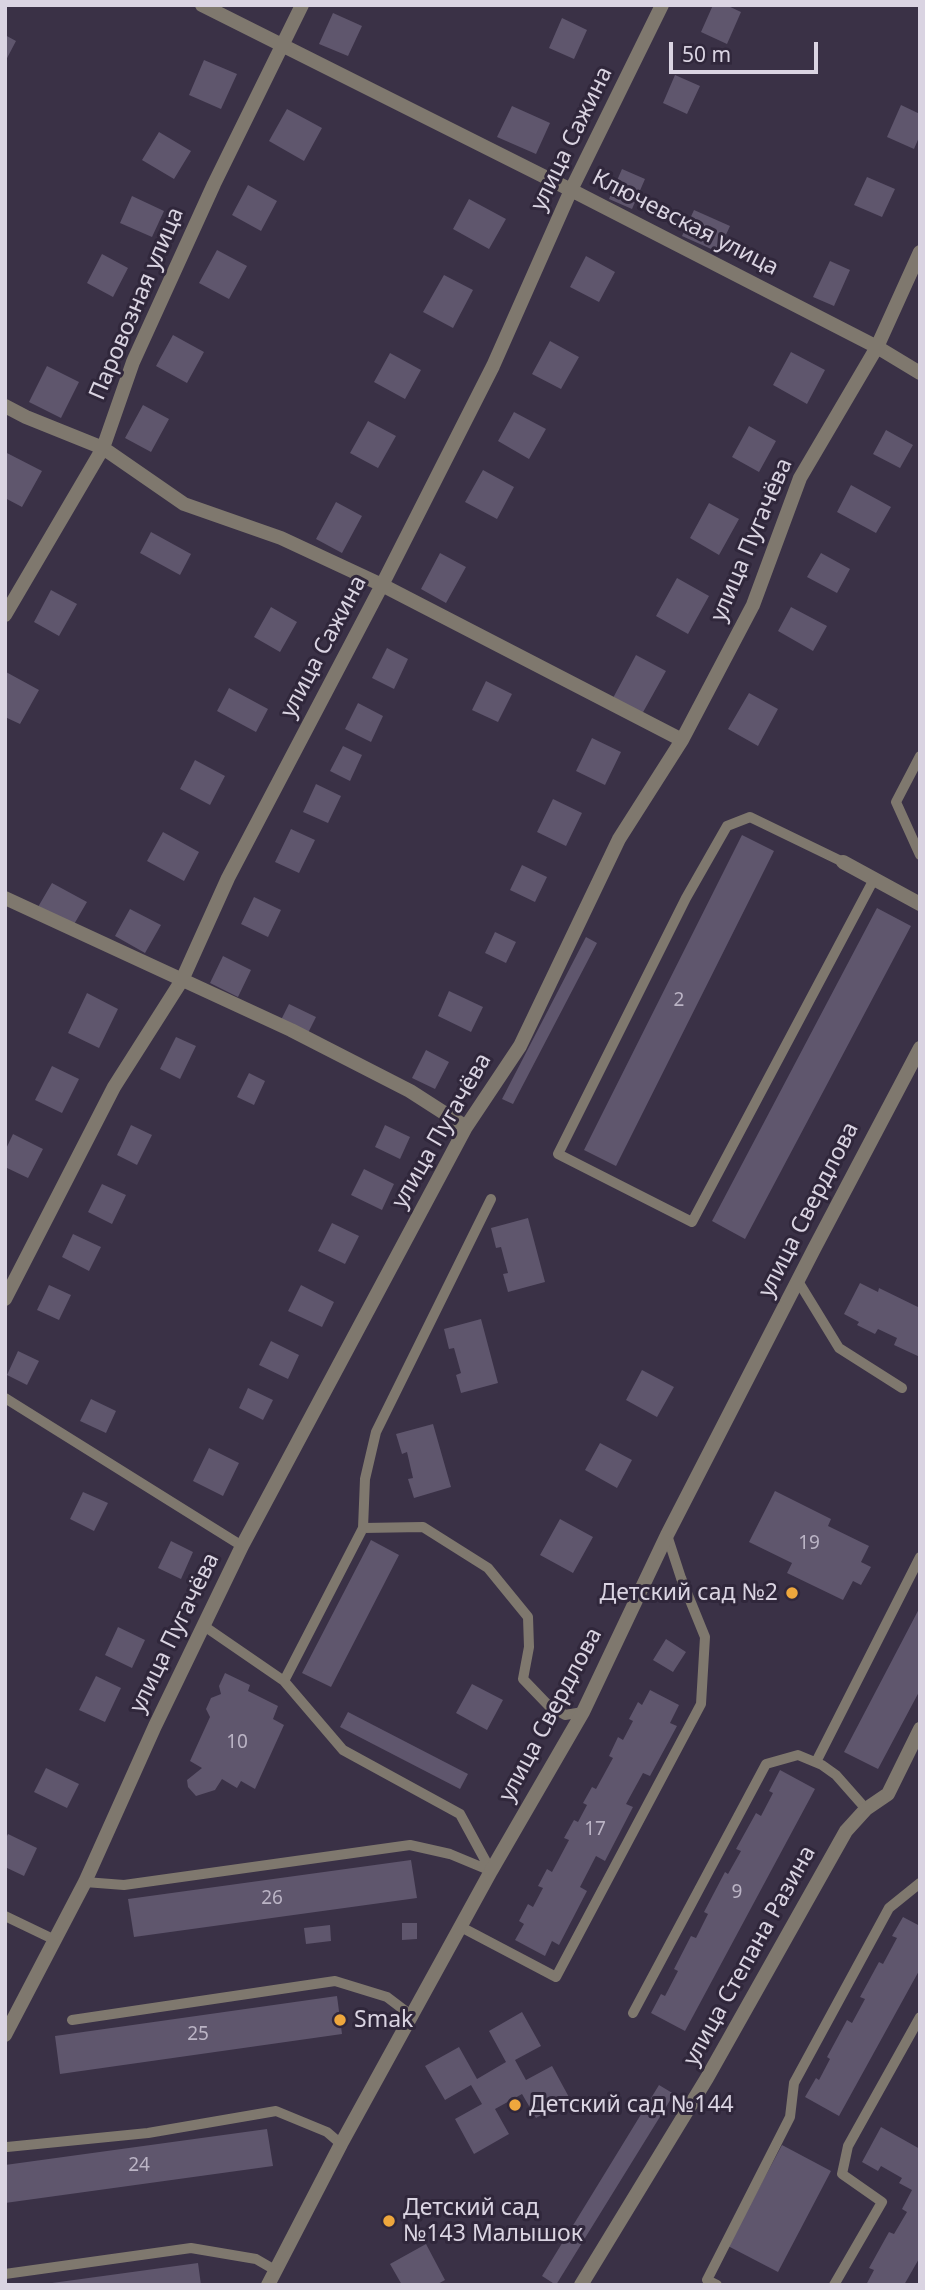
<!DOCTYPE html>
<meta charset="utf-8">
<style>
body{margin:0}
#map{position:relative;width:925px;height:2290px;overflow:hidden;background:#3a3146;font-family:"Noto Sans",sans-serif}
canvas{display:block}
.frame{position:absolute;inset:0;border:7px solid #dad4e2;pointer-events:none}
.scale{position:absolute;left:669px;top:42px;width:149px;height:32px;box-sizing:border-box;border:4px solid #dad4e2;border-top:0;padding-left:9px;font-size:21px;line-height:24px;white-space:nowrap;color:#dad4e2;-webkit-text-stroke:5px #30273b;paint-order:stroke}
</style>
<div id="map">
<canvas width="925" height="2290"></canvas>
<div class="frame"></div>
<div class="scale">50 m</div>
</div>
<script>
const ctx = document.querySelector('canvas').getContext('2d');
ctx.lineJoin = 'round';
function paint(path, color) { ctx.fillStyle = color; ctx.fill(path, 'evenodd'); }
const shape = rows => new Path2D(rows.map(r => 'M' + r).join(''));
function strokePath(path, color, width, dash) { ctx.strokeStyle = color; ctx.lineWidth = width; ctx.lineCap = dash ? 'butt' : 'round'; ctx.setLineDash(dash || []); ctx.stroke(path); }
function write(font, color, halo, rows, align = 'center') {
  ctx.font = font + ' "Noto Sans",sans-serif'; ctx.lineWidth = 6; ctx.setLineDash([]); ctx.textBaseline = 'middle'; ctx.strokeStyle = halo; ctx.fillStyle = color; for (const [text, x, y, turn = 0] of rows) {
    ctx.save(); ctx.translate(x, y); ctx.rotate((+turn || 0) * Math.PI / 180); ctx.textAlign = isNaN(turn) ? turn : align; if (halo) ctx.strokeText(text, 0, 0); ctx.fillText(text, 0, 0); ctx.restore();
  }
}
paint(shape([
 [713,5,726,5,741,12,727,44,701,32],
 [333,13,362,26,348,56,319,44],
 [562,18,587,30,574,59,549,48],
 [5,35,16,41,5,62],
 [204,60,237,74,221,109,189,95],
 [675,75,700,86,687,114,663,103],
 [901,105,920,114,920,135,914,149,887,137],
 [512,106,550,123,536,154,497,137],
 [287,109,322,128,304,161,269,141],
 [159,132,191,151,174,179,142,160],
 [622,169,645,179,632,209,609,199],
 [867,177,895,189,882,217,854,205],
 [248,185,277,201,261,231,232,215],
 [132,196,164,211,152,237,120,223],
 [469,199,506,219,489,249,453,229],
 [694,210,730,226,718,252,682,236],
 [217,250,247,266,229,299,199,283],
 [102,254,128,268,113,297,87,283],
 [586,256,615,272,599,302,570,287],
 [830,261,850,270,834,306,813,297],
 [444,275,473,290,453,328,423,312],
 [173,335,204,352,187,383,156,366],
 [550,341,579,357,561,389,532,374],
 [791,352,825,370,807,404,773,385],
 [390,353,421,370,405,399,374,382],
 [47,366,79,382,61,418,29,402],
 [143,405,169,419,151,452,125,438],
 [514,412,546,429,529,459,498,441],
 [368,421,396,436,378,468,350,453],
 [749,426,776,441,759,472,732,457],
 [886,430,913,445,900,468,873,454],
 [5,452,42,471,22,507,5,498],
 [483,470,514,487,497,519,465,502],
 [851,485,891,507,876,533,837,512],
 [336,502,362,516,342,553,316,539],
 [709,503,739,519,719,555,690,538],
 [151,532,191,554,180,575,140,553],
 [440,553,466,567,446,603,421,589],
 [821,553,850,569,837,593,807,577],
 [677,578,709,596,688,634,656,616],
 [51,590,77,604,59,636,34,622],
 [271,607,297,622,280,652,254,637],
 [791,607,827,626,813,651,778,631],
 [387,648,408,659,394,689,372,678],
 [636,655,666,671,642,714,613,698],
 [6,672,39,690,20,724,5,717],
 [486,681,512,694,498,722,472,710],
 [229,688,268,709,256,732,217,711],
 [749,693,778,709,758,746,728,729],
 [358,703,383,716,371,742,345,729],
 [592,738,621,752,605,785,576,771],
 [343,746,362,755,350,781,330,771],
 [195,760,225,776,210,805,180,789],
 [316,784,341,796,328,823,303,812],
 [553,799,582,813,566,846,537,832],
 [291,829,315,840,299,873,275,862],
 [163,832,199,852,184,881,147,861],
 [742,835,774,851,616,1166,584,1150],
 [522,865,547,877,535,902,510,890],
 [52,883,87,902,73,926,38,907],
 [254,897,281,910,268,937,241,924],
 [877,908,911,926,745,1239,712,1221],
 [130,909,161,925,145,953,115,936],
 [495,932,516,942,506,963,485,953],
 [586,937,597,943,513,1104,502,1099],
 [223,956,251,970,238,997,210,983],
 [449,991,483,1007,471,1032,438,1016],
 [87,993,118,1009,99,1048,68,1033],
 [289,1004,316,1017,306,1037,279,1024],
 [176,1037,196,1046,180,1079,160,1069],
 [426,1050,449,1062,435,1089,412,1078],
 [52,1066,79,1079,62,1113,35,1100],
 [249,1073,265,1081,254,1105,237,1097],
 [131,1125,152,1135,137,1165,117,1155],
 [385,1125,410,1137,400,1159,375,1147],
 [13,1134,43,1149,28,1178,5,1167,5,1151],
 [364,1169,394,1184,382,1210,351,1195],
 [102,1184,126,1195,112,1224,88,1212],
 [528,1218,545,1282,508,1292,503,1274,508,1273,501,1247,496,1248,491,1228],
 [332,1223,359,1236,345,1264,318,1251],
 [73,1234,101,1247,89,1271,62,1257],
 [860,1283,878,1292,879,1288,920,1308,920,1357,894,1345,897,1338,878,1329,875,1334,857,1325,859,1322,844,1314],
 [49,1285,71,1295,59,1320,37,1310],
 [301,1285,334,1302,322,1327,288,1311],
 [481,1319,498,1383,461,1393,456,1375,461,1373,454,1348,449,1349,444,1329],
 [271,1341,299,1355,288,1379,259,1365],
 [18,1351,39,1361,27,1385,7,1375],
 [642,1370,674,1387,657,1417,626,1400],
 [248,1388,273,1400,263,1420,239,1408],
 [91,1399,116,1411,106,1433,80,1421],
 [433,1424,451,1487,414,1498,408,1479,413,1478,407,1452,402,1454,396,1434],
 [600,1443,632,1460,617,1488,585,1470],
 [209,1448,239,1463,223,1496,193,1481],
 [775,1491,831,1519,828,1526,869,1546,861,1562,871,1567,861,1585,853,1581,843,1600,787,1573,792,1563,749,1542],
 [83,1492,108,1503,94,1531,70,1519],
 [560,1519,593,1537,573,1573,540,1555],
 [371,1540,399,1555,331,1687,302,1673],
 [171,1541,193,1552,181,1579,158,1568],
 [920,1607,920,1690,878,1769,844,1752],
 [118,1627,145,1640,132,1668,105,1655],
 [666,1639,686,1652,673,1672,653,1660],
 [225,1673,250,1685,248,1691,278,1706,273,1719,284,1725,255,1789,241,1781,237,1788,222,1779,215,1790,196,1796,188,1787,187,1780,202,1768,190,1761,210,1717,206,1709,211,1698,221,1694,219,1686],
 [96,1676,121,1688,105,1722,79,1710],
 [472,1684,503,1700,487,1730,456,1713],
 [650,1690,679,1705,670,1723,677,1726,650,1776,643,1773,626,1804,633,1807,605,1861,596,1856,580,1887,587,1891,559,1945,552,1941,545,1956,515,1940,524,1924,519,1921,528,1904,533,1907,543,1888,538,1886,547,1869,552,1872,569,1840,564,1838,574,1820,578,1822,587,1805,583,1803,592,1787,596,1789,613,1758,609,1756,618,1737,623,1740,633,1721,629,1719,638,1702,642,1705],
 [348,1712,468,1774,460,1789,340,1727],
 [46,1768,79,1784,67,1808,34,1792],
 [780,1770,815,1789,685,2031,651,2013,661,1994,665,1996,678,1971,674,1969,691,1936,696,1938,708,1914,704,1912,725,1872,728,1874,741,1851,736,1849,756,1813,761,1816,773,1793,769,1791],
 [8,1834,37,1848,24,1876,5,1867,5,1840],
 [411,1860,417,1898,134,1937,128,1899],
 [903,1917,920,1926,920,1969,839,2116,805,2097,816,2078,819,2080,830,2059,827,2057,847,2020,852,2023,865,1999,860,1997,879,1962,883,1964,897,1938,892,1936],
 [402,1923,417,1923,417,1939,402,1940],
 [330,1925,331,1941,306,1944,304,1928],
 [337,1996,342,2034,60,2074,55,2036],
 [522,2012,541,2046,515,2060,526,2080,552,2066,570,2099,536,2118,522,2094,495,2109,509,2134,474,2154,455,2119,482,2104,471,2085,445,2100,425,2066,459,2047,477,2079,506,2062,489,2031],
 [659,2085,674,2094,556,2285,542,2276],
 [881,2127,920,2149,920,2257,904,2285,866,2285,874,2270,869,2268,889,2232,894,2234,907,2212,902,2209,912,2190,899,2183,902,2178,881,2166,878,2171,862,2162],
 [267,2129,273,2166,5,2203,5,2165],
 [782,2145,831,2171,778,2272,728,2246],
 [426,2244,445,2280,436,2285,402,2285,390,2264],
 [198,2263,201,2285,52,2285,52,2283]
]), '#5f566d');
strokePath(shape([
 [920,756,896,802,920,855],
 [843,862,750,817,727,826,686,898,558,1154,692,1222,874,879],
 [798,1281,839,1348,902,1388],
 [5,1398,242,1546],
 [363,1528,365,1479,376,1432,491,1199],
 [284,1681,363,1528,423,1527,488,1568,528,1617,529,1647,523,1679,549,1706,565,1715,583,1712],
 [816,1762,920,1557],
 [85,1882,124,1885,410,1845,450,1854,491,1871,460,1814,343,1750,284,1681,204,1626],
 [5,1916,55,1940],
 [461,1927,556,1977,701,1704,705,1637,681,1578,667,1535],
 [633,2013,766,1764,798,1755,822,1765,836,1775,866,1809],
 [72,2020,335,1981,387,1997,412,2016],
 [7,2147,148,2133,276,2111,327,2132,341,2144],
 [5,2274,191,2248,256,2259,275,2270],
 [717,2285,707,2280,790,2117,794,2083,889,1908,920,1883],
 [834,2285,882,2202,842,2174,848,2146,920,2017]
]), '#7f786e', 10);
strokePath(shape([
 [202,5,571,190,877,347,920,373],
 [5,406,26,417,103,448,184,504,281,538,382,585,682,740],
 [5,615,103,448,133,362,214,184,302,5],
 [843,862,920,904],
 [5,898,291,1030,410,1091,466,1127],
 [5,1299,114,1087,182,980,228,878,382,585,493,366,571,190,662,5],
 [5,2035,85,1882,155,1726,242,1546,466,1127,520,1046,619,839,682,740,753,605,800,478,877,347,920,252],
 [581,2285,707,2078,846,1831,866,1809,888,1794,920,1729]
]), '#7f786e', 14);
strokePath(shape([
 [268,2285,341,2144,491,1871,583,1712,667,1535,814,1249,920,1048]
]), '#7f786e', 14);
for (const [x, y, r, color] of [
 [792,1593,7,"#eea73d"],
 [340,2020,7,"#eea73d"],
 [515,2105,7,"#eea73d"],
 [389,2221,7,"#eea73d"]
]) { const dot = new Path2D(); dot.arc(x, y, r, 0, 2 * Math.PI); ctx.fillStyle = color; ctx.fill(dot); strokePath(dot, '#30273b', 2.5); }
write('19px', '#bbb4c5', null, [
 ["2",679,1001],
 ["19",809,1544],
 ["10",237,1743],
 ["17",595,1830],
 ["9",737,1893],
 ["26",272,1899],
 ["25",198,2035],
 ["24",139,2166]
]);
write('23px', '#dad4e2', '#30273b', [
 ["улица Сажина",572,139,-64],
 ["Ключевская улица",685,223,27],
 ["Паровозная улица",137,304,-67],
 ["улица Пугачёва",752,540,-67],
 ["улица Сажина",324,647,-62],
 ["улица Пугачёва",442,1131,-60],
 ["улица Свердлова",809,1210,-63],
 ["улица Пугачёва",175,1633,-64],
 ["улица Свердлова",551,1715,-62],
 ["улица Степана Разина",750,1956,-61]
]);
write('23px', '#dad4e2', '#30273b', [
 ["Детский сад №2",778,1593,"right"],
 ["Smak",354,2020],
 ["Детский сад №144",529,2105],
 ["Детский сад",403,2208],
 ["№143 Малышок",403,2234]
], 'left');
</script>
